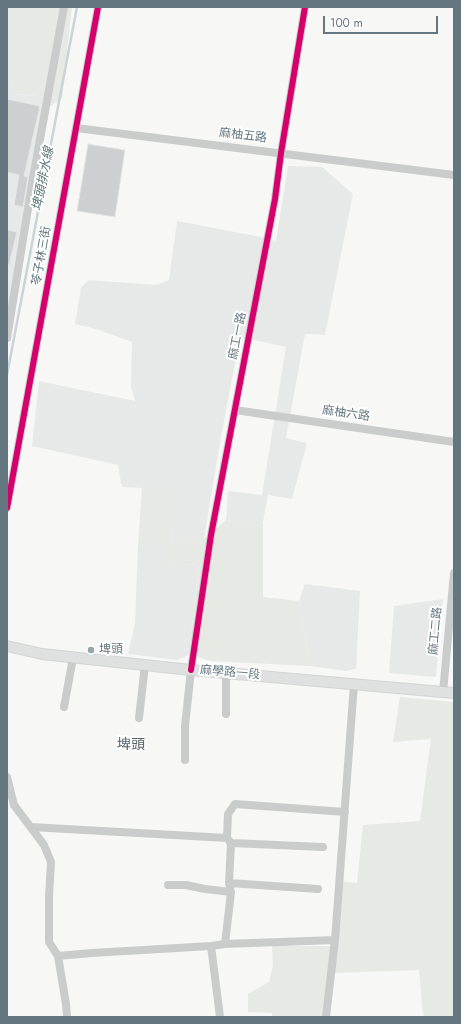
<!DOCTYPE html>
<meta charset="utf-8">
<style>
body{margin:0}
#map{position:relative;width:461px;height:1024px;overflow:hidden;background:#f7f7f6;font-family:Jost,sans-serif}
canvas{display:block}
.frame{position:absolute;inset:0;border:8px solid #647780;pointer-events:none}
.scale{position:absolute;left:323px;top:16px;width:115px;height:18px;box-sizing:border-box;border:2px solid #647780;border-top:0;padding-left:5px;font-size:12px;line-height:14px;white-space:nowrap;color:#647780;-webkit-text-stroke:3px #fff;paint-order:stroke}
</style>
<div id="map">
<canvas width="461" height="1024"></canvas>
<div class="frame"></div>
<div class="scale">100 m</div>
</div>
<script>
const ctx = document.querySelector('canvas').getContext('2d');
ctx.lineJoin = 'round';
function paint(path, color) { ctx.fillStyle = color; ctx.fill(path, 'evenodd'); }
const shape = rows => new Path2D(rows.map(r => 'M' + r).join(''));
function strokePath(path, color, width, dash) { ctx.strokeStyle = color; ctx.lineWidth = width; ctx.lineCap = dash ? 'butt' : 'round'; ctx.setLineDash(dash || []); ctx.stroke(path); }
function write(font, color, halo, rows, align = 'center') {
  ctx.font = font + ' Jost,"Noto Sans TC",sans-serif'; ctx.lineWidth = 4; ctx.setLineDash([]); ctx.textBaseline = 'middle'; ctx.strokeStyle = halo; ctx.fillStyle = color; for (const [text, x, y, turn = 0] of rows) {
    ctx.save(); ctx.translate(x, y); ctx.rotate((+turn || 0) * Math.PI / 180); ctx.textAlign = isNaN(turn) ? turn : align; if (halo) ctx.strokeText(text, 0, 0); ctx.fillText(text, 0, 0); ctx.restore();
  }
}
paint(shape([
 [7,78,11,81,14,94,62,98,48,108,7,331],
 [288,166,322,167,353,194,325,335,305,334,286,438,307,443,292,499,268,495,263,521,259,526,226,520,228,491,262,495,286,347,240,337,221,437,204,539,172,542,175,488,142,488,122,487,118,465,32,446,39,381,135,401,131,387,132,342,96,329,75,324,81,287,89,280,156,285,169,280,177,221,261,237,276,241],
 [162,543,166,563,199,565,189,655,177,660,128,654,135,623,138,545],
 [305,584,360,591,356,669,346,671,310,666,299,601],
 [443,599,436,677,389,673,394,606]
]), '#e7e9e8');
paint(shape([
 [7,7,72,7,62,98,14,94,11,81,7,78],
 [142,488,176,488,172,542,204,539,226,520,259,526,263,521,263,597,299,601,310,666,211,661,189,655,199,565,165,563,162,544,138,545],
 [400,697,454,702,454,1017,426,1017,423,1015,419,970,330,973,329,1017,272,1017,272,1013,248,1012,248,994,269,982,273,966,272,946,332,946,339,881,357,883,363,825,420,821,431,739,393,742]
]), '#e6e9e4');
strokePath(shape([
 [7,375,77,7]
]), '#cad4d6', 2.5);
const building = shape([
 [7,99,40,106,24,176,28,177,23,207,14,205,19,175,7,172,7,99],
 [88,144,125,150,115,217,77,211,88,144],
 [7,230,17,232,9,265,7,264,7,230]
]);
paint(building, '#cdcfd0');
strokePath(building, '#e6e6e6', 1);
const major = shape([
 [7,646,42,654,191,670,454,693]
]);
strokePath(major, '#d3d4d4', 12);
strokePath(shape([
 [76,128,454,175],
 [7,338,33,178,64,7],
 [235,410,454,442],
 [7,508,98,7],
 [226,673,226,714],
 [443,692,454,573],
 [64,707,73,658],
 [139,718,145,665],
 [185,760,185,726,191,670,211,535,275,199,281,153,305,7],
 [7,777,14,805,44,845,51,862,49,897,49,942,58,956,66,1004,67,1017],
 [31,827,227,838,231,843,229,883,231,892,225,944],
 [227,838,228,814,235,804,345,812],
 [231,843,323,847],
 [229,883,318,889],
 [168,885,186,885,205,889,231,892],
 [211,946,220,1017],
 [58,956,92,953,211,946,225,944,335,940],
 [326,1017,335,940,354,684]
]), '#cacccc', 8);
strokePath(major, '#dfe0e0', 10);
strokePath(shape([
 [7,508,98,7],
 [191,670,211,535,275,199,281,153,305,7]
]), '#d6006c', 6);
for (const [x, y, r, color] of [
 [91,650,4,"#97a4a9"]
]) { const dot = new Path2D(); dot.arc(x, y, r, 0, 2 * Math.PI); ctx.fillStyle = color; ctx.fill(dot); strokePath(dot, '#fff', 1.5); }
write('12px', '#647780', '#fff', [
 ["麻柚五路",243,136,7],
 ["苓子林三街",42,256,-80],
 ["麻工一路",238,336,-79],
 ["麻柚六路",346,414,8],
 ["麻工二路",436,631,-85],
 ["麻學路一段",230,673,5]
]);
write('12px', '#647780', '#fff', [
 ["埤頭",99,650]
], 'left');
write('italic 13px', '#5e767a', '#fff', [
 ["埤頭排水線",44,179,-79]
]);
write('14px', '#55646b', '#fff', [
 ["埤頭",131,746]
]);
</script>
